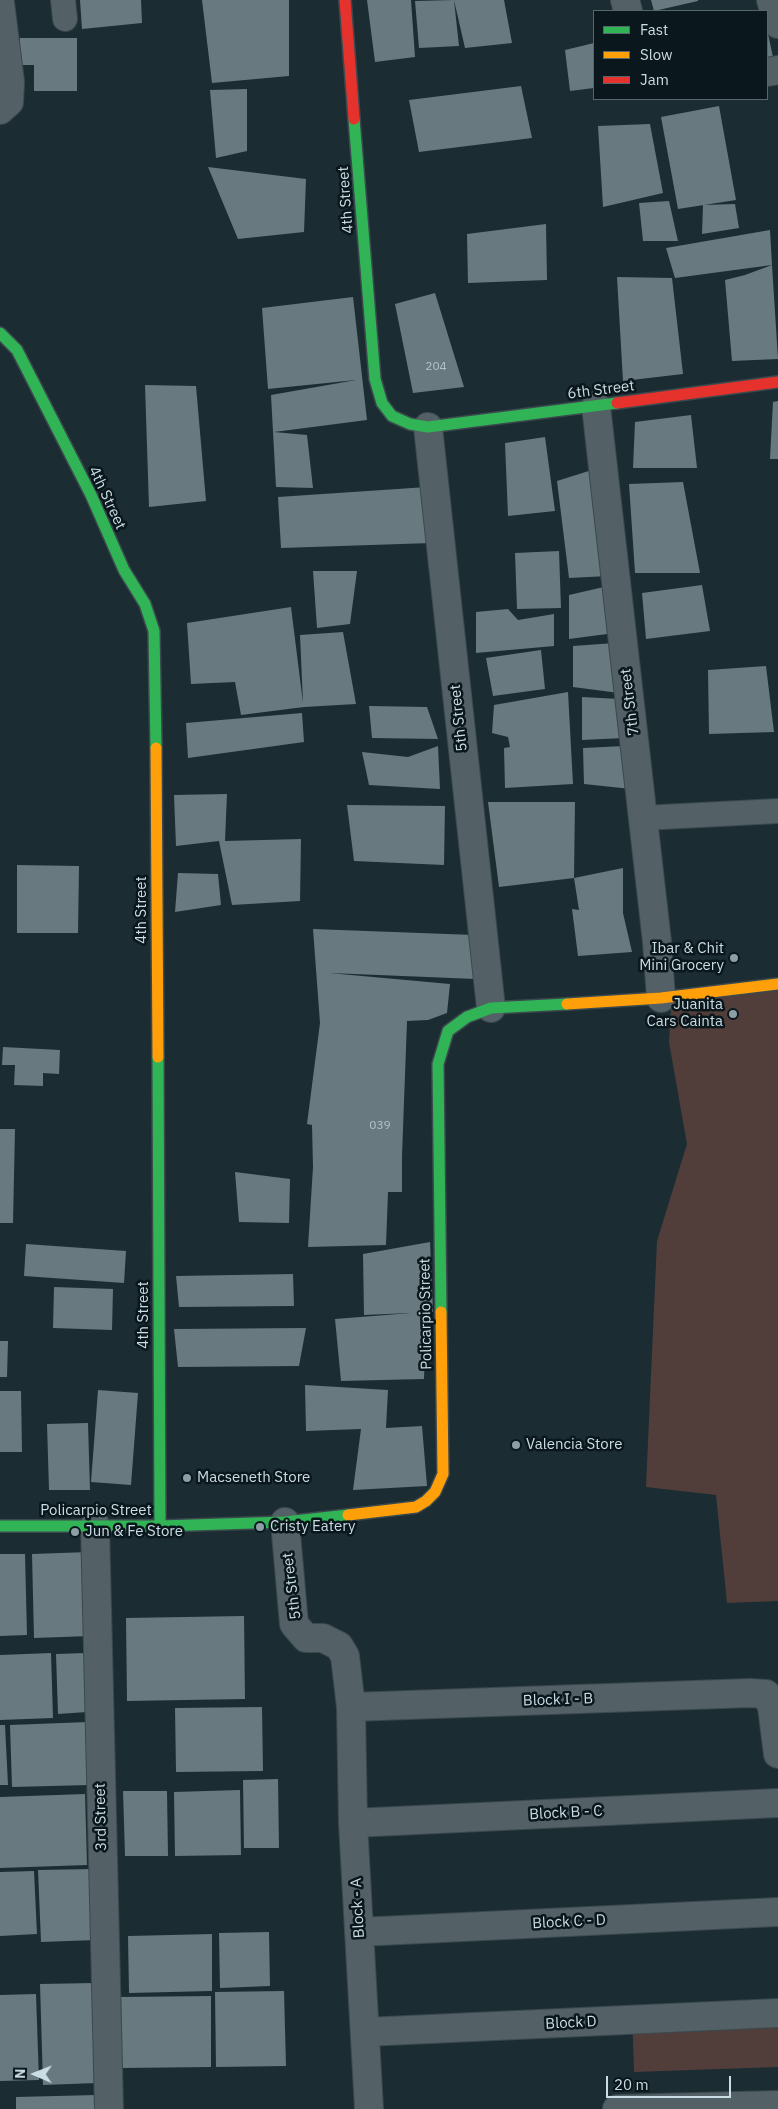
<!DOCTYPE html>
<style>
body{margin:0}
#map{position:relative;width:778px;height:2109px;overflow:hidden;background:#1b2d33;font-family:"IBM Plex Sans",sans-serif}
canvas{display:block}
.legend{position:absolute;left:593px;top:10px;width:175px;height:90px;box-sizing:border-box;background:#0a171c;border:1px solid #57666c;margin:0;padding:6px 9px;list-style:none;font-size:15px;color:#cbdde4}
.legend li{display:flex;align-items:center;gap:10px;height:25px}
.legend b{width:25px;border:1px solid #57666c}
.north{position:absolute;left:10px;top:2049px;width:50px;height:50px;-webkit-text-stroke:4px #0a171c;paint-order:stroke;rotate:271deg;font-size:14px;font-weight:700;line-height:20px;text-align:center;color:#cbdde4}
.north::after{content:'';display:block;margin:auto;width:18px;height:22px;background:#cbdde4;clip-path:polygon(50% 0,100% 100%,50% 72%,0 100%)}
.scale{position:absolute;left:606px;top:2076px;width:125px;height:22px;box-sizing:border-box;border:2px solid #cbdde4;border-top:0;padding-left:6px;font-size:15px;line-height:18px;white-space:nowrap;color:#cbdde4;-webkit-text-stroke:4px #0a171c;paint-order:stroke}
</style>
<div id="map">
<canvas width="778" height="2109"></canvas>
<ul class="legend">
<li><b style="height:6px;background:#30b455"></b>Fast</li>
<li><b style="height:6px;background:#ff9f0a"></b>Slow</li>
<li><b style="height:6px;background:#e5322d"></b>Jam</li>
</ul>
<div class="north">N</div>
<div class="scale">20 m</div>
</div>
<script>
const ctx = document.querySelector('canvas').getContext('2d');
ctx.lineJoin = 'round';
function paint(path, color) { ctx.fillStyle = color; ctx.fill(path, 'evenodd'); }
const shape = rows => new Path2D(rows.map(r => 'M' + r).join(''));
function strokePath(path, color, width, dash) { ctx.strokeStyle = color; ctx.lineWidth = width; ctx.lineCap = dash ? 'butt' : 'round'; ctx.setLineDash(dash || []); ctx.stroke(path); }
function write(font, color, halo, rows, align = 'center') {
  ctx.font = font + ' "IBM Plex Sans",sans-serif'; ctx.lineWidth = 5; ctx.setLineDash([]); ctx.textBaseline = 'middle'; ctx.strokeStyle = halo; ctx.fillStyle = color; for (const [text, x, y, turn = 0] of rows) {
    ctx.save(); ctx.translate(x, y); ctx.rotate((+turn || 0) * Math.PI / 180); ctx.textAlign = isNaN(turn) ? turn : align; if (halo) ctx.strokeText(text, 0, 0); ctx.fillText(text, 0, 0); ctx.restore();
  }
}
paint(shape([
 [778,982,778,1601,727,1603,716,1495,646,1487,657,1241,687,1144,669,1042,672,992],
 [778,2002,778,2067,634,2072,632,2008]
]), '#513e3a');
paint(shape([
 [80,0,141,0,142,23,82,29],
 [202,0,289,0,289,76,212,83],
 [367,0,411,0,415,57,375,62],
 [454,0,504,0,512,43,465,48],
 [454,0,459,46,419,48,415,1],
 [651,0,698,0,698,1,654,11],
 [767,29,773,57,767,58],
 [20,38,77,38,77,91,34,91,34,65,20,65],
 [594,43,594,88,570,91,565,50],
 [521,86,532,138,419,152,409,100],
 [247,89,247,151,216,158,210,90],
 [719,106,736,200,678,209,661,117],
 [650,124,663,193,603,207,598,126],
 [208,167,306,179,304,232,238,239],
 [669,201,678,241,643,241,639,203],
 [735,204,739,228,702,234,703,205],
 [546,224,547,280,468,283,467,234],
 [770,230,772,265,675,278,666,248],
 [772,265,778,359,732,361,725,280,745,275],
 [617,277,672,278,683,374,623,381],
 [435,293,464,387,413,393,395,304],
 [353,297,367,420,274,432,307,435,313,488,276,487,271,395,356,380,268,389,262,308],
 [145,385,196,386,206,501,149,507],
 [778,401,778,459,770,459,773,402],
 [691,415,697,468,633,468,635,422],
 [545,437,555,511,508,516,505,443],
 [595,469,609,576,569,578,557,481],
 [683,482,700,573,635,573,629,484],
 [427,487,431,543,281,548,278,497],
 [559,551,561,608,517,609,515,553],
 [313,571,357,571,350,624,317,628],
 [702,585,710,631,646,639,642,593],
 [608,586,615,633,569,639,569,595],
 [291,607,303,703,300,635,343,632,356,704,304,707,241,715,235,682,191,684,187,623],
 [508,609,518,620,554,614,554,646,476,653,476,612],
 [615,643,619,693,573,687,573,646],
 [541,650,545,689,493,696,486,658],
 [766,666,774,732,709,734,708,670],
 [568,692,573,784,505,788,504,748,510,747,508,737,492,733,494,705],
 [582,697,619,699,624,738,582,740],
 [369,706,427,707,438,739,372,738],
 [302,713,304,742,188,758,186,723],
 [438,746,440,789,369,785,362,752,408,757],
 [624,746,631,789,584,784,583,748],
 [227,794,225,841,301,839,300,901,232,905,219,841,176,846,174,795],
 [488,802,575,802,574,878,499,887],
 [347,805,445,806,444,865,354,861],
 [17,865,79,866,78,933,17,933],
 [623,868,623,913,632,952,578,956,572,909,579,910,574,878],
 [178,873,218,874,221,905,175,912],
 [313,929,474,935,476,979,329,973,450,984,447,1013,428,1020,407,1021,402,1156,402,1192,388,1192,386,1245,308,1247,313,1167,312,1125,307,1124,320,1023],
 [3,1047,60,1050,59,1074,43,1073,43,1086,14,1085,15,1065,2,1065],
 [0,1129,15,1129,13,1223,0,1223],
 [235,1172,290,1179,289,1223,239,1222],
 [430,1242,433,1312,426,1312,424,1379,341,1381,335,1319,411,1313,364,1315,363,1254],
 [26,1244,126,1251,124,1283,24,1276],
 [293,1274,294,1306,179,1307,176,1276],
 [54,1287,113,1289,112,1330,53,1328],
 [306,1328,299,1366,178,1367,174,1329],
 [0,1341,8,1341,7,1377,0,1377],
 [305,1385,388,1390,386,1428,422,1426,427,1486,353,1490,361,1429,306,1431],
 [98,1390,138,1393,131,1485,91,1482],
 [0,1391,21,1391,22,1452,0,1452],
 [88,1423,90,1490,49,1490,47,1424],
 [89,1552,91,1636,34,1638,32,1554],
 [0,1554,25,1554,27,1635,0,1636],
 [244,1616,245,1699,127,1701,126,1618],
 [51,1653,53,1718,0,1720,0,1655],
 [86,1653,87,1712,58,1714,56,1654],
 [262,1707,263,1771,176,1772,175,1708],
 [88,1722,90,1785,12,1787,10,1725],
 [0,1725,5,1725,8,1785,0,1785],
 [278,1779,279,1848,244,1848,243,1780],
 [240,1790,241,1855,175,1856,174,1792],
 [123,1791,167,1791,168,1856,125,1856],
 [85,1794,87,1865,0,1868,0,1797],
 [93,1869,96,1940,41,1942,38,1870],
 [34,1871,37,1934,0,1936,0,1872],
 [269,1932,270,1986,220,1988,219,1933],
 [212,1934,212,1991,129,1993,128,1936],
 [94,1983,97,2083,43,2085,40,1984],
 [284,1991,286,2066,216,2067,215,1992],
 [36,1994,39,2080,0,2081,0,1995],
 [211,1996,211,2067,122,2068,121,1997],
 [96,2095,96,2109,16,2109,16,2097]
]), '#68797f');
const lane = shape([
 [63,0,65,19],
 [643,818,778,811]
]);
const street = shape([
 [625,0,628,11],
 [771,0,778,24],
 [0,3,10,82,9,102,0,110],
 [767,72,778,70],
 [596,406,657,942,661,998],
 [428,427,491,1008],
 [285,1522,294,1624,306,1638,323,1638,339,1646,345,1656,351,1707,353,1823,369,2109],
 [95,1525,109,2109],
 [351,1707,750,1693,766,1694,772,1707,778,1754],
 [353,1823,778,1803],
 [359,1932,778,1912],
 [365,2032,778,2013],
 [617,2109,778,2105]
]);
const fast = shape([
 [354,119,375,379,382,403,392,416,410,424,428,427,617,403],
 [0,333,17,350,91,495,124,570,145,604,154,631,156,748],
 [158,1057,160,1526],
 [441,1312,438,1064,448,1031,467,1017,491,1008,567,1004],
 [0,1526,160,1526,285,1522,348,1515]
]);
const slow = shape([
 [156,748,158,1057],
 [567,1004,661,998,778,984],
 [348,1515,416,1507,426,1501,435,1492,443,1474,441,1312]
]);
const jam = shape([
 [345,0,354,119],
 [617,403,778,382]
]);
strokePath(lane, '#3b494e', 26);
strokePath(street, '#3b494e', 30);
strokePath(fast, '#3b494e', 14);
strokePath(slow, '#3b494e', 14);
strokePath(jam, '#3b494e', 14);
strokePath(lane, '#536065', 24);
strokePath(street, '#536065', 28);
strokePath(fast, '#30b455', 11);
strokePath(slow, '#ff9f0a', 11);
strokePath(jam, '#e5322d', 11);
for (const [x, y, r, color] of [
 [734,958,5,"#8d9fa6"],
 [733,1014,5,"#8d9fa6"],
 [516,1445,5,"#8d9fa6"],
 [187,1478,5,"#8d9fa6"],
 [260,1527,5,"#8d9fa6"],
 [75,1532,5,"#8d9fa6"]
]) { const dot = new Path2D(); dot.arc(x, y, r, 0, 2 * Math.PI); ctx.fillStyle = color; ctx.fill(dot); strokePath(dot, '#0a171c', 2); }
write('12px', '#b2c4cb', null, [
 ["204",436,367],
 ["039",380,1126]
]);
write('15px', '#cbdde4', '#0a171c', [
 ["4th Street",346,200,-94],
 ["6th Street",601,390,-7],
 ["4th Street",107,498,65],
 ["7th Street",630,702,-97],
 ["5th Street",459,718,-96],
 ["4th Street",142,910,-90],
 ["Policarpio Street",426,1314,-91],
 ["4th Street",144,1315,-90],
 ["Policarpio Street",96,1511],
 ["5th Street",292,1586,-97],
 ["Block I - B",558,1700,-2],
 ["Block B - C",566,1813,-3],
 ["3rd Street",101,1817,-91],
 ["Block - A",358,1908,-93],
 ["Block C - D",569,1922,-3],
 ["Block D",571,2023,-3]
]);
write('15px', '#cbdde4', '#0a171c', [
 ["Ibar & Chit",724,949,"right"],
 ["Mini Grocery",724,966,"right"],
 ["Juanita",723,1005,"right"],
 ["Cars Cainta",723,1022,"right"],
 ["Valencia Store",526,1445],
 ["Macseneth Store",197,1478],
 ["Cristy Eatery",270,1527],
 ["Jun & Fe Store",85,1532]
], 'left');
</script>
